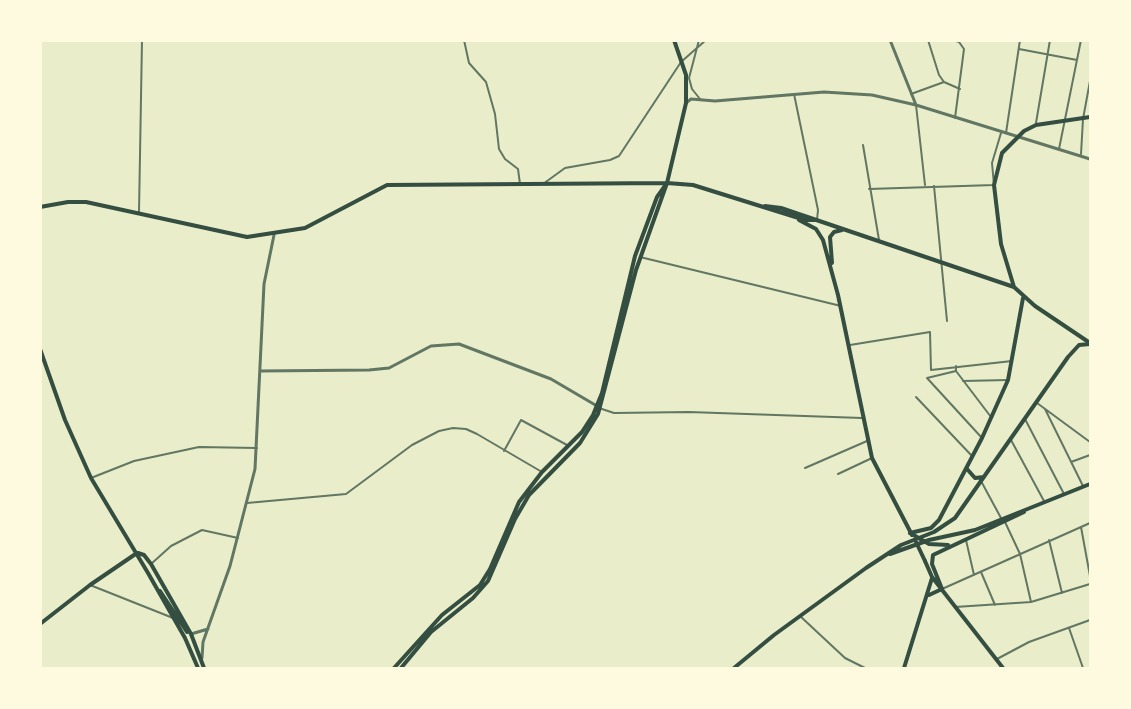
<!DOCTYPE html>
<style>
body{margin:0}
#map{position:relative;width:1131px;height:709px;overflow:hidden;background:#e9edc9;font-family:Barlow,sans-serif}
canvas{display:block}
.frame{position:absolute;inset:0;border:42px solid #fefae0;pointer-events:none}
</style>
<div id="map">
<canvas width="1131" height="709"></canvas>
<div class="frame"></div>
</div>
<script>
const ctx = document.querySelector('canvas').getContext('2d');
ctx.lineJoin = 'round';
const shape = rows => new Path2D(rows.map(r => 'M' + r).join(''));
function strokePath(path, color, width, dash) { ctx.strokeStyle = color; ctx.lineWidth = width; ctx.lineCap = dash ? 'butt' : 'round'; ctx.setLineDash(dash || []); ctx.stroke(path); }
strokePath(shape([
 [464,40,469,63,486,82,495,114,499,149,505,159,518,169,520,184],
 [699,40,689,78,692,89,700,99],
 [928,40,939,75,944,82,960,89],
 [953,40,959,42,964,49,955,118],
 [1019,49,1077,60],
 [794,94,818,210,817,220],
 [911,94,944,82],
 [916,105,925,185],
 [1036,123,1050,40],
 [1006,133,1020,40],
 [863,145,879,240],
 [1059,149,1081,40],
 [1081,154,1083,119,1090,81],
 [543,184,565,168,610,160,619,156,681,62,706,40],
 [934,186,947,321],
 [869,189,994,185,992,163,1001,133],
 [139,212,142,40],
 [640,257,841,306],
 [850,345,930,332,931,370,1012,361],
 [956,366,956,371,991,417],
 [956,371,927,378,982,438],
 [963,381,1008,380],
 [916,397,972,456],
 [1037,403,1090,442],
 [599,408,614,413,689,412,862,418],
 [1045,409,1083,486],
 [1025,419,1064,494],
 [1011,440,1044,501],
 [504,451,521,420,567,445],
 [1071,462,1090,455],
 [805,468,867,441],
 [838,474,872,458],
 [91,478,134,461,199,447,257,448],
 [981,481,1001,518],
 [247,503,346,494,412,445,439,431,453,428,466,429,477,434,542,472],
 [1005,522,1020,554,1031,602],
 [1081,527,1090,576],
 [966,540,974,575],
 [1049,540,1062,593],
 [151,564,171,546,202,530,238,538],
 [981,572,995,605],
 [90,585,173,618],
 [942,589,1090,523],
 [955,607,1031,602,1090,584],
 [800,616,845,658,865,668],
 [1069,628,1083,668],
 [997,659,1029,642,1090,620]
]), '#617663', 2);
strokePath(shape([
 [890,40,916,105],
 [686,103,691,99,715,101,824,92,872,95,916,105,1090,159],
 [260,371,369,370,389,368,431,346,459,344,551,379,597,406],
 [191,634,208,629],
 [202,658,203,642,230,566,255,469,264,284,274,235]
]), '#617663', 3);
strokePath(shape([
 [765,206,781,208,1014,287],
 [40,207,68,202,86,202,247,237,305,228,387,185,667,183,693,185,805,220,817,220],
 [799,220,816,229,823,240,838,295,872,458,912,535],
 [832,263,830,237,834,232,842,230],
 [1090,343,1035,306,1014,287,1001,244,994,185,1002,153,1024,131,1036,125,1090,117],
 [910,533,931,528,939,520,982,438,1008,380,1023,298],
 [916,542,925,561],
 [929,595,942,589],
 [394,668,442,615,480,585,490,569,519,502,542,472,582,432,593,415,602,393,635,256,657,197,667,183],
 [401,668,431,632,473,598,488,581,515,519,529,495,580,443,598,414,636,270,667,183,686,103,686,75,674,40],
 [904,668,932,578]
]), '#344e41', 4);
strokePath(shape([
 [40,349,65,420,91,478,148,573,185,638,198,668],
 [967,469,975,478,984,477],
 [910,533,929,544,948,545],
 [138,553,144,555,151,564,191,634,204,668],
 [890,554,929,540,975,530,1090,484],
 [925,561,932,577,1003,668],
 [942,589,932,564,933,555,1024,512],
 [160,591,187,632],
 [40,624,90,585,137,553],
 [734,668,774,635,866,568,901,545,934,532,955,518,1068,357,1079,345,1090,344]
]), '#344e41', 4);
</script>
